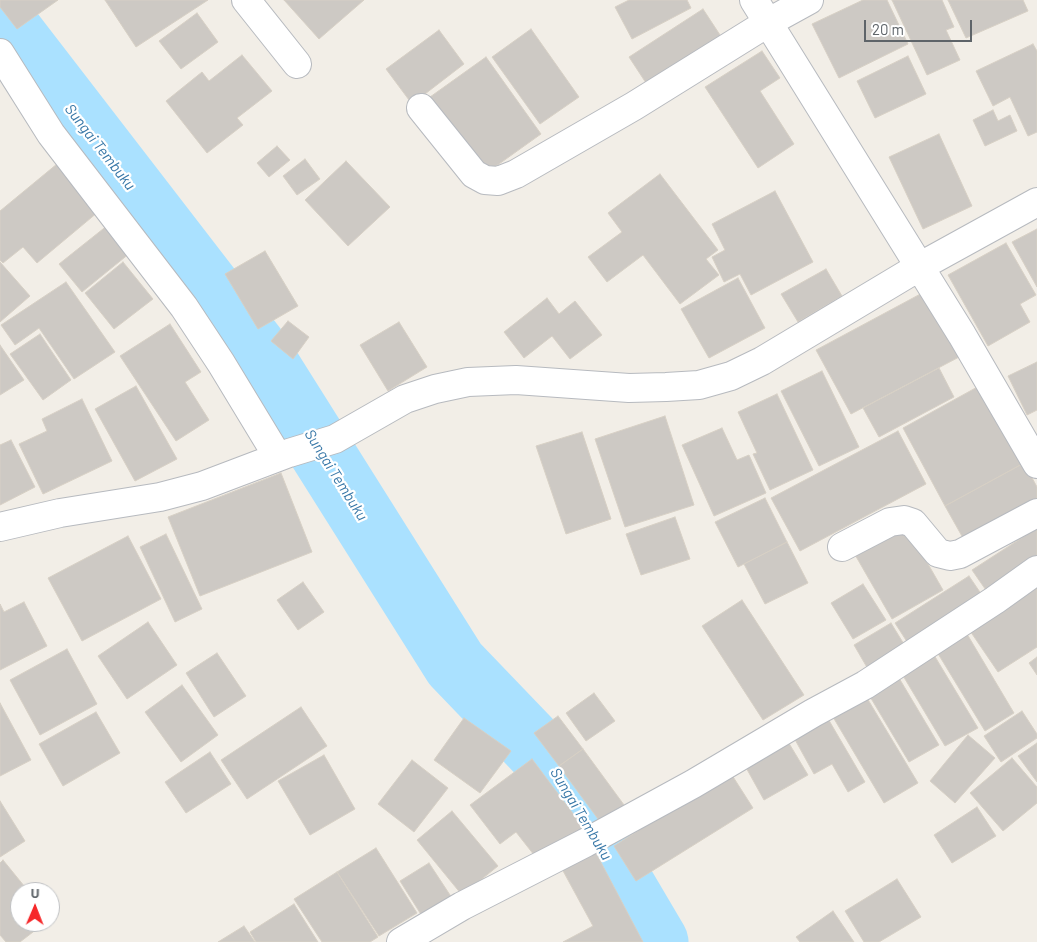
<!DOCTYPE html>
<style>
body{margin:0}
#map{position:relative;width:1037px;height:942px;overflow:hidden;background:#f2eee7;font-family:Barlow,sans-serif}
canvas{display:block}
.north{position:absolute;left:10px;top:882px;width:50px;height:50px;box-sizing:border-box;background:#fff;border:1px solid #bfc1c3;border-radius:50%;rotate:1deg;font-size:14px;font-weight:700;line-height:20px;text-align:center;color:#5e6469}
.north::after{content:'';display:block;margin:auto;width:18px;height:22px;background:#f6282a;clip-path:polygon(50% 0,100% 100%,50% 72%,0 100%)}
.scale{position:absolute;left:864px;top:20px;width:108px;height:22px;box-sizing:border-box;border:2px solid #5e6469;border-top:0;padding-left:6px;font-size:15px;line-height:18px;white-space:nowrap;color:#5e6469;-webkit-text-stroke:4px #fff;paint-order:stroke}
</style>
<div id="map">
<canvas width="1037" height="942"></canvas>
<div class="north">U</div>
<div class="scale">20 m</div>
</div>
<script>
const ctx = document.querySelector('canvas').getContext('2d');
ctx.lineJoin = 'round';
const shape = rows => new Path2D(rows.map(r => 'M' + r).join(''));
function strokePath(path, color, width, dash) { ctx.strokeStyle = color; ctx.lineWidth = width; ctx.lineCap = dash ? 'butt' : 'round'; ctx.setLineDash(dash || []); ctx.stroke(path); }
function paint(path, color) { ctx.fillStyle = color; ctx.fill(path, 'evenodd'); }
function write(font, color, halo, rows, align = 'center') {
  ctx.font = font + ' Barlow,sans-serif'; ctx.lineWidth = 4.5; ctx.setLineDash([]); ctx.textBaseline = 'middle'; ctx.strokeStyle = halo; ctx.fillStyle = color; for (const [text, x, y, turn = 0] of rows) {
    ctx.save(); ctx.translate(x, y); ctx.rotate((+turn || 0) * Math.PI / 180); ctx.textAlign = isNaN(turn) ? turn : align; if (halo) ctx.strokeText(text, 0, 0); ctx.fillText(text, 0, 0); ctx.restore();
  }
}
strokePath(shape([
 [0,18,263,359,455,664,551,764,656,942]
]), '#aae1ff', 65);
const building = shape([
 [0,0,58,0,17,29,0,7,0,0],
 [105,0,208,0,136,47,105,0],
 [284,0,364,0,319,39,284,0],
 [629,0,687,0,691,8,632,39,615,7,629,0],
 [863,0,887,0,908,44,839,78,812,24,863,0],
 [892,0,942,0,954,27,946,30,960,60,927,75,892,0],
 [948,0,1023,0,1028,11,966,38,948,0],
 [703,9,722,38,648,86,629,57,703,9],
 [197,13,218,42,181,69,159,41,197,13],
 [531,29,579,97,540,124,492,57,531,29],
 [439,30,464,64,412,104,386,69,439,30],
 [1033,44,1037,51,1037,132,1028,136,1010,97,993,106,976,71,1033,44],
 [762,51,780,78,760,91,794,144,758,168,705,87,762,51],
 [242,55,272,91,237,118,243,125,207,153,166,101,202,72,209,81,242,55],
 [908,56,926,94,875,118,857,81,908,56],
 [486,57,541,134,485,174,430,97,486,57],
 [993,110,998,121,1010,115,1017,131,985,146,973,120,993,110],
 [939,134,972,206,923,229,889,157,939,134],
 [277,146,290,160,269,177,257,163,277,146],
 [63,159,104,207,37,263,23,247,3,263,0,260,0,211,63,159],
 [305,159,320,179,297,195,283,176,305,159],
 [346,161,390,207,348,246,305,200,346,161],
 [660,174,718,250,706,259,719,275,680,304,643,255,607,282,588,257,622,232,608,213,660,174],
 [775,191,813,262,751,295,740,274,724,282,712,257,725,250,712,224,775,191],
 [108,225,130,253,82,292,59,264,108,225],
 [1037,229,1037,287,1012,242,1037,229],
 [1006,243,1036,295,1020,304,1030,322,988,346,948,275,1006,243],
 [265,251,298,306,258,329,225,274,265,251],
 [0,262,30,296,0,322,0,262],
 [123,262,153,299,114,329,85,293,123,262],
 [826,269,842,296,798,322,781,294,826,269],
 [738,278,765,328,709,358,681,309,738,278],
 [66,282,115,352,74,379,39,328,15,345,1,325,66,282],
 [926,291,961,356,851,414,816,350,926,291],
 [547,298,559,314,575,301,602,335,570,359,552,336,524,358,504,332,547,298],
 [288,321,309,337,293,359,271,341,288,321],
 [399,322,427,367,388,391,360,345,399,322],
 [170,324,201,372,185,382,209,420,176,441,120,356,170,324],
 [40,334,71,380,43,400,10,354,40,334],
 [0,345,24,380,0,395,0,345],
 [1037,362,1037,410,1027,415,1008,376,1037,362],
 [939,368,954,397,879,437,863,408,939,368],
 [822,371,859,447,819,466,781,391,822,371],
 [981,385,1024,463,945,506,903,428,981,385],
 [136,386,177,459,135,481,95,409,136,386],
 [777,394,813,470,770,490,753,454,757,453,738,412,777,394],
 [82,399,112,461,43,494,19,444,47,431,42,419,82,399],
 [665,416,694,505,625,527,595,439,665,416],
 [722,428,737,460,749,455,766,493,714,516,682,445,722,428],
 [898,431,926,484,800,551,771,498,898,431],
 [582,432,611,519,566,534,536,446,582,432],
 [11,440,35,487,0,505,0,445,11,440],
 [1024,463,1037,487,1037,498,963,538,945,506,1024,463],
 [281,473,312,552,200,596,168,517,281,473],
 [765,498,787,542,738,567,715,522,765,498],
 [675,517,690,559,641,575,626,534,675,517],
 [905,524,943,590,892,619,854,553,905,524],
 [1037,528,1037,566,990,596,972,570,1037,528],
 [166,534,202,609,175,622,140,547,166,534],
 [128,536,161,599,82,641,48,578,128,536],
 [787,542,808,583,765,604,744,564,787,542],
 [969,576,986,601,911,648,895,623,969,576],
 [1037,578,1037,647,998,672,966,625,1037,578],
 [303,582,324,612,298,630,277,600,303,582],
 [863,584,886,620,853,639,831,603,863,584],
 [742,600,804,695,763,720,702,626,742,600],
 [24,602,47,646,0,670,0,604,4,612,24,602],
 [148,622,177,665,127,699,98,656,148,622],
 [891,623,910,654,872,676,854,645,891,623],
 [967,634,1014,713,985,731,937,652,967,634],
 [67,649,97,704,40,735,10,680,67,649],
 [217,653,246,696,214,717,186,673,217,653],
 [934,655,978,728,945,746,902,674,934,655],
 [1037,657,1037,675,1029,663,1037,657],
 [899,678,939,745,909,762,869,695,899,678],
 [182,685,218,735,181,762,145,712,182,685],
 [594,693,615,721,586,741,566,713,594,693],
 [867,698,918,783,884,803,833,717,867,698],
 [0,703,31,760,0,776,0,703],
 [301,707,327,746,247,799,221,760,301,707],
 [1022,711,1037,734,1037,738,1001,762,984,736,1022,711],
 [96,712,120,753,63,786,39,744,96,712],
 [558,716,583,749,559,766,534,733,558,716],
 [827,717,865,782,848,792,832,764,814,774,793,736,827,717],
 [464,718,511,751,480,793,434,760,464,718],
 [968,735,995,758,955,803,930,781,968,735],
 [787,740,808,775,764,800,744,764,787,740],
 [1037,743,1037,782,1018,756,1037,743],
 [583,749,627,809,604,827,559,766,583,749],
 [210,752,231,784,186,813,165,782,210,752],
 [324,755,355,809,310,835,278,781,324,755],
 [1012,758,1037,787,1037,803,1003,831,970,793,1012,758],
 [532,759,583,827,538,860,516,832,500,844,470,805,532,759],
 [412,760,448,788,414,832,378,804,412,760],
 [730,772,753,808,636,881,614,846,730,772],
 [0,801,25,841,0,857,0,801],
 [977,807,996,836,952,863,934,835,977,807],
 [452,811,498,866,462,895,417,840,452,811],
 [376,848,417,913,379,936,337,872,376,848],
 [595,851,643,942,563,942,593,926,562,869,595,851],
 [3,860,29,892,20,892,20,922,46,922,20,942,6,942,0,935,0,863,3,860],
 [429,863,452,898,422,916,400,881,429,863],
 [337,872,378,937,370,942,322,942,294,899,337,872],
 [897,879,921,917,879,942,864,942,845,911,897,879],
 [294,904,318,942,256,942,250,932,294,904],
 [833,911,854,942,800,942,796,937,833,911],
 [244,926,255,942,218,942,244,926]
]);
paint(building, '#cdc9c4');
strokePath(building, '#d7d0c5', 1);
const minor = shape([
 [246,0,297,64],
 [754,0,962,335,1037,464],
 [0,53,51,134,184,307,221,363,278,457],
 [421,108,474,174,485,180,498,181,516,174,634,106,769,22,809,0],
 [0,527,60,513,160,497,202,486,289,453,335,439,405,399,435,389,468,382,516,380,629,388,666,387,699,385,731,376,762,361,919,267,1037,202],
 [842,547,890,522,904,520,913,523,938,553,950,556,960,554,1037,513],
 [401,942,462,906,585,843,693,784,813,713,865,685,995,600,1037,570]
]);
strokePath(minor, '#b7babf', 30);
strokePath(minor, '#fff', 28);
write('italic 15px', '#3777a7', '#fff', [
 ["Sungai Tembuku",100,147,52],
 ["Sungai Tembuku",336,475,58],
 ["Sungai Tembuku",581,814,59]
]);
</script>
